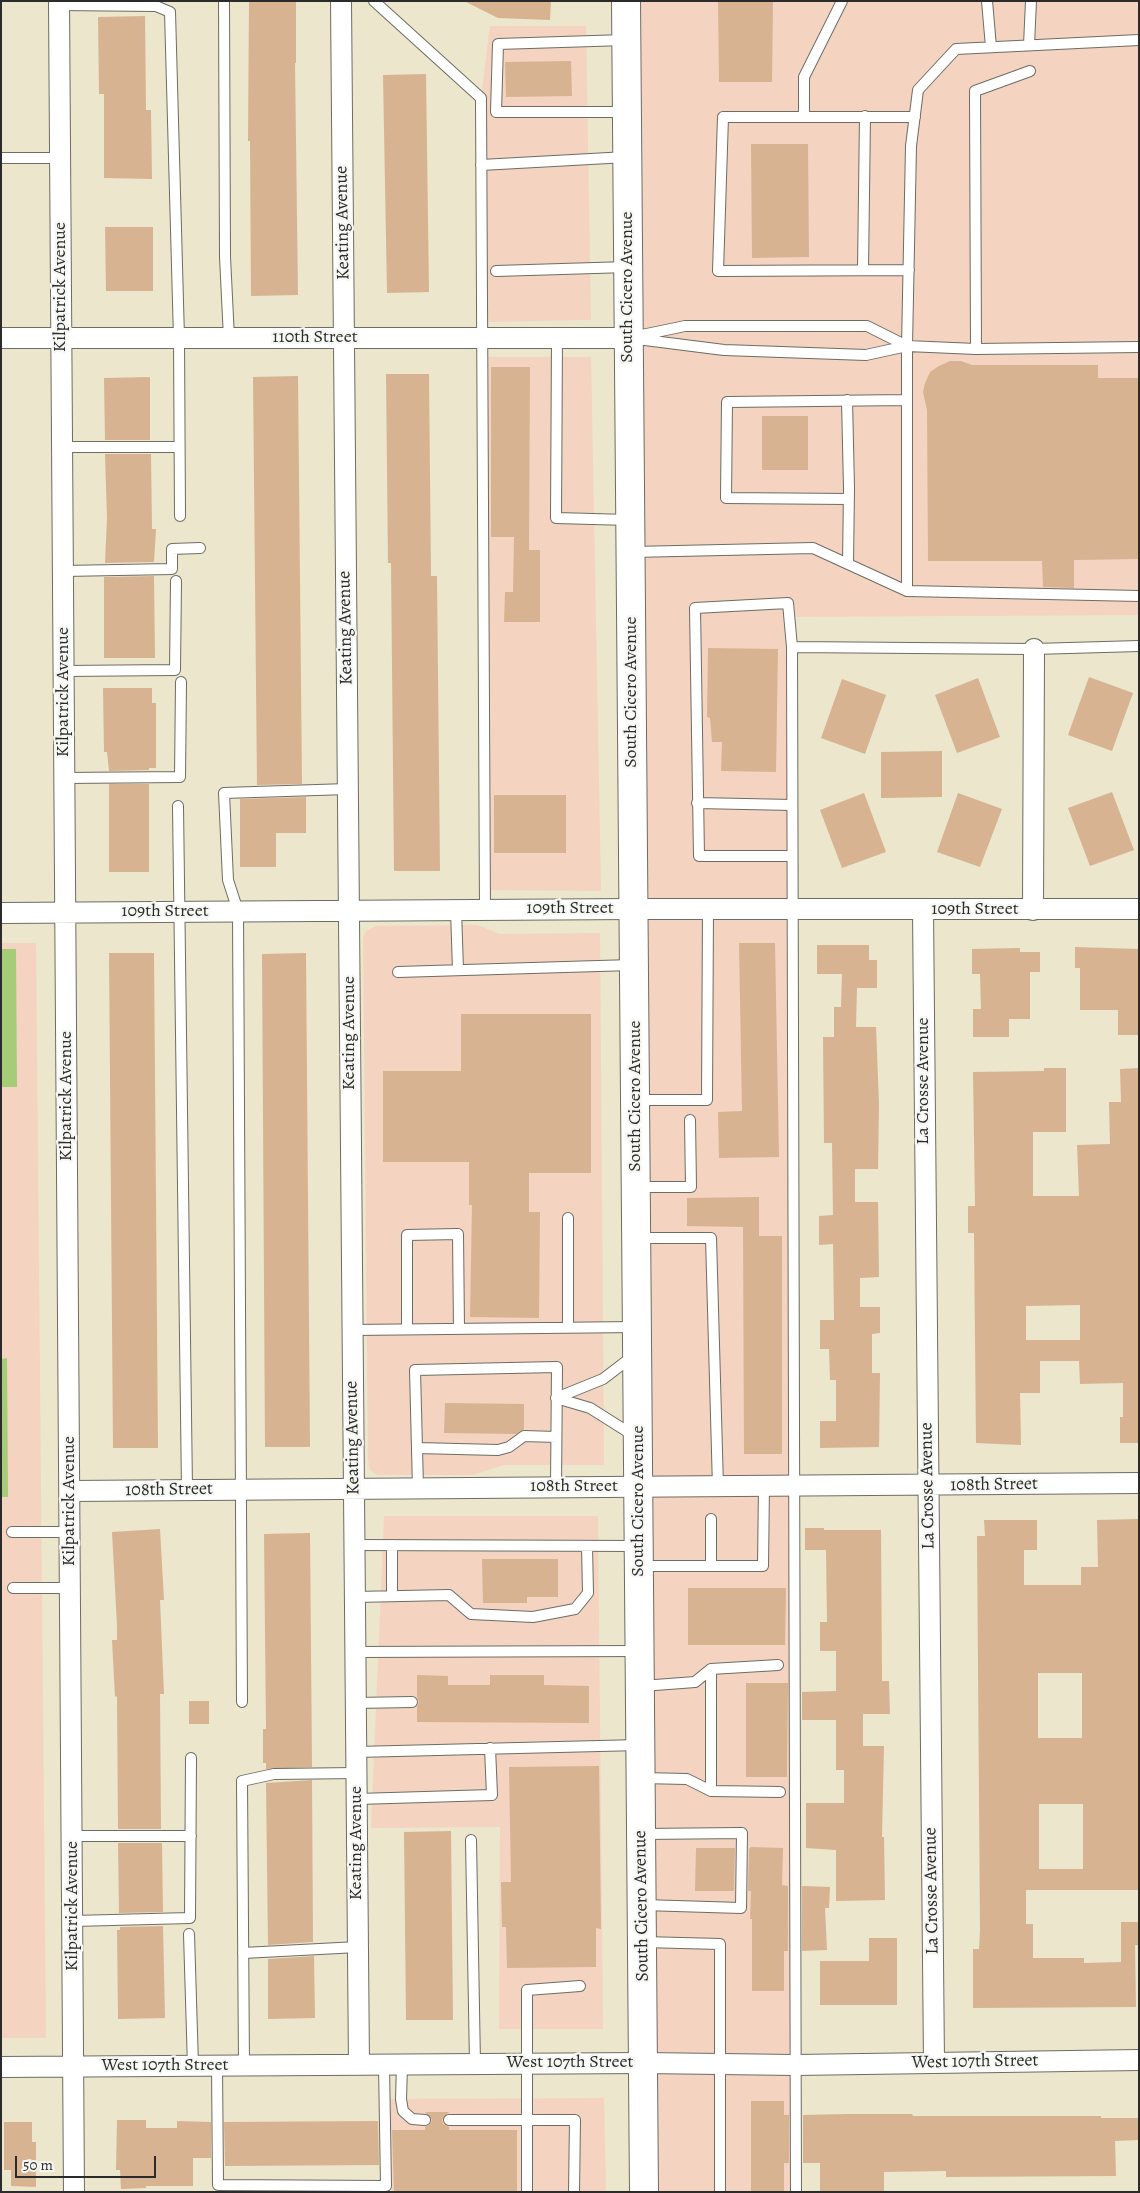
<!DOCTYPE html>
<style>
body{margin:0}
#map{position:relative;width:1140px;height:2193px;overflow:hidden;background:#ebe6cc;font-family:Alegreya,serif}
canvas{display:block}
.frame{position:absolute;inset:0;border:2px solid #2b2b2b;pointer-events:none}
.scale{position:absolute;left:15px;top:2156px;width:141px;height:22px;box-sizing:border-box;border:2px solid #2b2b2b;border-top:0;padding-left:6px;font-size:15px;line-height:18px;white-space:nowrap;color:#2b2b2b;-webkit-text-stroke:4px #f6f6f2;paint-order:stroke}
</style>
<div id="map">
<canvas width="1140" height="2193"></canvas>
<div class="frame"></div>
<div class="scale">50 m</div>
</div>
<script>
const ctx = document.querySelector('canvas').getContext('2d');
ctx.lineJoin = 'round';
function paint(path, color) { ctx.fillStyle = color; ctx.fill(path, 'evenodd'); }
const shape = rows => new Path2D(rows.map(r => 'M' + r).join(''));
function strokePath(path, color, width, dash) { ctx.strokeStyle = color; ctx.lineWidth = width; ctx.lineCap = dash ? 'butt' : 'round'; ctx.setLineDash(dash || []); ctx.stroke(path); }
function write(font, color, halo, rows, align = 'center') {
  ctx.font = font + ' Alegreya,serif'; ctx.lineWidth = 4.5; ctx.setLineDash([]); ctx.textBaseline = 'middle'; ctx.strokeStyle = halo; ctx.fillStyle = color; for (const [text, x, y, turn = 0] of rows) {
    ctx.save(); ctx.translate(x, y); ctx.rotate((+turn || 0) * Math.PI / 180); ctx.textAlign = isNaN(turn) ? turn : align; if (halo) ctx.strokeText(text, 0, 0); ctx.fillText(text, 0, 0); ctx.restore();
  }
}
paint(shape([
 [626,1,1139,1,1139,615,789,617,796,2192,644,2192],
 [490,26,586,26,591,320,481,322,481,98],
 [481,355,490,357,591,357,601,891,485,890],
 [477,925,500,934,600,933,604,1465,504,1465,473,1475,377,1475,370,1470,368,1460,363,937,366,931,376,926],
 [1,943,36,943,46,2038,1,2038],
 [384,1516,598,1516,603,2029,499,2029,500,1827,371,1828],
 [604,2098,606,2192,392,2192,390,2099]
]), '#f4d3c0');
paint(shape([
 [1,949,16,949,17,1087,1,1087],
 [7,1358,8,1497,1,1497,1,1359]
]), '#a5cc77');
paint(shape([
 [249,1,296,1,296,63,295,63,298,295,251,296,250,141,248,141],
 [464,1,551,1,550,20,498,18],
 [718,1,773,1,772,82,719,82],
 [145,16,146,110,151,110,152,179,104,178,104,94,99,94,98,17],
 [571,61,572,96,506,97,505,62],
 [426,74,429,292,387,293,383,75],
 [751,144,808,144,809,257,752,258],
 [105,227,153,227,153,291,106,291],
 [950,361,961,361,972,365,1098,365,1098,378,1139,378,1139,559,1074,560,1074,588,1043,587,1042,561,928,561,927,410,923,392,925,383,930,372,939,366],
 [491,367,530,367,529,550,540,550,540,622,504,622,505,592,513,592,514,537,491,537],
 [386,374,429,374,431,576,437,576,440,871,394,871,391,563,388,563],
 [298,376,302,784,257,785,253,377],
 [150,377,150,440,105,440,104,378],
 [762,416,808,416,808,470,762,470],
 [105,454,151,454,152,529,156,529,154,562,105,563,107,518],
 [154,576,155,658,104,658,104,577],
 [708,648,778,649,776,772,721,771,722,742,712,742,710,718,707,717],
 [1089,677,1133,693,1112,751,1068,735],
 [978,678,1000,737,957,753,935,695],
 [842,679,886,695,865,754,821,738],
 [103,688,152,688,152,703,156,703,156,768,149,768,149,770,109,771,107,752,104,752],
 [942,751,942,797,881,798,881,752],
 [109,784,149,784,149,872,109,872],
 [1112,792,1134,850,1090,866,1068,808],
 [864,793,886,852,842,868,820,810],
 [958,793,1002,809,980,867,937,852],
 [494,795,566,795,566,853,494,853],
 [306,797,306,833,276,833,276,867,240,867,240,799],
 [739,943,775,943,779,1157,719,1158,718,1112,742,1111],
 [817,945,869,945,869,960,877,960,877,988,857,988,856,1027,876,1027,879,1104,878,1169,855,1169,855,1202,878,1202,879,1277,860,1278,860,1307,880,1307,880,1333,872,1334,872,1373,880,1373,879,1447,820,1448,820,1421,836,1421,836,1380,830,1380,829,1349,820,1349,820,1320,834,1320,833,1244,819,1245,819,1216,833,1215,832,1143,824,1143,823,1037,834,1037,834,1007,841,1007,842,974,817,974],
 [1075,947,1139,949,1139,1035,1118,1035,1118,1010,1080,1010,1080,968,1075,968],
 [1020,948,1020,952,1040,952,1040,972,1030,972,1030,1019,1009,1019,1009,1037,973,1037,973,1009,981,1009,980,974,972,974,972,949],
 [109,953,154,953,158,1448,113,1448],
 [306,953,310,1447,265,1447,262,954],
 [461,1014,591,1014,591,1173,529,1173,529,1212,540,1212,539,1318,470,1317,472,1205,469,1205,469,1162,383,1162,383,1071,461,1071],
 [1044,1068,1066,1068,1066,1132,1033,1132,1033,1196,1079,1196,1077,1145,1110,1144,1109,1102,1121,1102,1120,1069,1139,1068,1139,1443,1120,1443,1120,1417,1123,1417,1123,1383,1080,1384,1079,1361,1040,1361,1040,1393,1020,1393,1021,1445,976,1443,974,1233,968,1233,968,1206,975,1206,973,1072,1044,1071],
 [1080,1305,1080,1340,1026,1340,1026,1306],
 [759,1197,759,1236,782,1236,782,1454,744,1454,743,1227,687,1226,687,1198],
 [445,1403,524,1404,524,1429,516,1434,444,1433],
 [1139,1519,1139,1890,1026,1890,1026,1924,1033,1924,1033,1958,1084,1958,1084,1963,1121,1962,1121,1922,1139,1922,1139,1945,1135,1945,1136,2007,973,2008,973,1949,979,1949,980,1930,977,1536,985,1536,984,1520,1037,1520,1037,1550,1024,1550,1024,1585,1081,1585,1081,1567,1098,1567,1097,1520],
 [1038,1673,1082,1673,1082,1738,1038,1738],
 [1039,1804,1083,1804,1083,1869,1039,1869],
 [805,1528,824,1528,824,1530,881,1530,882,1681,889,1681,890,1714,863,1714,863,1746,884,1746,882,1837,884,1837,885,1900,836,1901,836,1850,806,1848,806,1803,844,1803,844,1770,836,1770,836,1720,802,1720,802,1692,836,1691,836,1651,820,1651,820,1622,827,1622,826,1550,805,1550],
 [160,1529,164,1600,160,1600,164,1694,160,1694,161,1829,118,1829,117,1696,115,1697,112,1640,117,1640,117,1626,112,1532],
 [310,1533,312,1767,266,1769,266,1763,263,1763,263,1729,266,1729,264,1534],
 [482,1559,558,1559,558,1597,527,1597,527,1603,483,1603],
 [688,1588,786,1588,785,1645,688,1645],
 [417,1675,448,1676,448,1685,490,1685,490,1675,544,1675,544,1685,589,1686,589,1723,417,1722,417,1707,419,1702,417,1697],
 [746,1683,788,1683,787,1777,746,1777],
 [189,1701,209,1701,209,1724,189,1724],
 [599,1766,601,1929,596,1928,596,1967,507,1968,506,1927,502,1927,501,1882,511,1882,509,1767],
 [312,1780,313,1942,268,1945,266,1783],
 [451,1831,453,2020,406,2020,404,1832],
 [118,1843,162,1843,163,1912,119,1913],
 [751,1847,783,1848,782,1885,788,1886,788,1951,784,1951,784,1991,752,1991,752,1919,750,1919,751,1891,748,1891,749,1849],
 [696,1848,735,1848,734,1891,695,1891],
 [802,1886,830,1887,829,1908,825,1908,827,1950,802,1951],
 [163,1926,165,2018,118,2019,117,1930,120,1930,120,1927],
 [869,1938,897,1938,897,2005,820,2005,820,1961,869,1961],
 [314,1956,315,2018,268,2019,268,1959],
 [751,2101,784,2101,784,2115,789,2115,789,2163,784,2163,784,2192,751,2192],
 [425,2112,449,2112,442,2120,443,2124,449,2127,449,2130,517,2130,517,2192,394,2192,392,2130,425,2130,425,2127,430,2124,432,2120],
 [848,2114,912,2114,913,2116,1101,2116,1101,2118,1139,2118,1139,2140,1115,2141,1116,2176,946,2177,946,2171,884,2172,884,2192,820,2192,820,2163,803,2163,803,2115],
 [117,2120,146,2120,146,2128,177,2128,177,2121,211,2122,211,2158,193,2158,193,2186,146,2186,146,2188,121,2189,120,2170,116,2170],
 [378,2121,379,2165,225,2166,224,2122],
 [4,2122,32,2122,32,2142,36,2142,36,2187,11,2186,11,2170,4,2170]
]), '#d7b391');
const lane = shape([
 [224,1,225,257,229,338],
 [374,1,481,98,485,910],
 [987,1,991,47],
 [59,5,156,6,170,12,179,338,180,516],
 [625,40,498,44,496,112,626,112],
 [1029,45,1031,1],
 [804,116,804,77,842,1],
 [1,158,60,158],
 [481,165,627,157],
 [863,270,865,116],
 [909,270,718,271,723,117,915,117],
 [496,271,628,267],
 [637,336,685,326,867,326,907,346],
 [557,338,556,518,629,520],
 [629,338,724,350,866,355,907,346,976,349,1139,347],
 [976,349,975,91,1030,71],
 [847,400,849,488,848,564],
 [62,447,179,447],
 [849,499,726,498,727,402,907,400],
 [632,552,813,548,907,591,1139,596],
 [63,571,172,569,172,549,200,548],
 [907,591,907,346,911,146,918,90,956,49,1139,40],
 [792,647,1034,649,1139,646],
 [64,671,175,670,176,581],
 [65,778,180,777,181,682],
 [697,803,792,805],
 [178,806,187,1489],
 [792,856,699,856,695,608,788,603,792,647,796,2192],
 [456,910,458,970],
 [398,972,632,965],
 [637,1100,707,1100,708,909],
 [637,1187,691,1187,690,1120],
 [637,1238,711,1238,718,1487],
 [568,1327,568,1218],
 [407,1329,407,1235,458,1234,459,1329],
 [352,1330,637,1327],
 [556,1398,603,1379,633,1356],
 [556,1398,590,1408,636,1437],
 [417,1448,498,1450,509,1447,524,1436,556,1437],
 [418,1488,415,1370,557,1367,556,1487],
 [12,1532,70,1532],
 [354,1545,638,1546],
 [392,1545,392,1596],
 [639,1566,763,1566,764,1486],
 [711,1566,711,1519],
 [13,1588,70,1588],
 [355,1597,449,1595,471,1614,533,1617,575,1609,588,1593,587,1546],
 [355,1652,639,1651],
 [711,1669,711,1791],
 [642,1686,695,1682,711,1669,778,1665],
 [242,1702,238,911,228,880,224,793,348,789],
 [356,1703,412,1702],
 [356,1752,640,1745],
 [641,1778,687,1779,711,1791,780,1792],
 [357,1799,492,1795,490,1748],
 [642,1834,742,1833,741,1908,643,1905],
 [72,1836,191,1836],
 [471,1840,475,2064],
 [73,1921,190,1918,191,1758],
 [189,1934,193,2066],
 [643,1942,720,1944,720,2192],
 [243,1953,358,1947],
 [402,2065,401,2099,403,2111,412,2119,425,2120],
 [217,2066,218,2185,386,2186,384,2065],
 [244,2066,242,1781,274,1774,356,1773],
 [449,2120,575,2120,574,2192],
 [527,2192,527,1990,580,1986]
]);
const street = shape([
 [59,1,74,2192],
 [341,1,359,2065],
 [1,338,629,338],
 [923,910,934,2062],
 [1033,910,1034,649],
 [1,913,634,909,1139,909],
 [70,1491,1139,1483],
 [1,2067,644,2063,795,2065,1139,2060]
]);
const primary = shape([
 [626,1,644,2192]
]);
strokePath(lane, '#6e6c63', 12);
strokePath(street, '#6e6c63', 22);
strokePath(primary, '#6e6c63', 30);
strokePath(lane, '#fff', 10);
strokePath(street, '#fff', 20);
strokePath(primary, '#fff', 28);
write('18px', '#2b2b2b', '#f6f6f2', [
 ["Keating Avenue",343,223,-91],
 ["Kilpatrick Avenue",61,287,-90],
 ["South Cicero Avenue",628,287,-90],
 ["110th Street",315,338],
 ["Keating Avenue",346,628,-91],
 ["Kilpatrick Avenue",64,692,-90],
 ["South Cicero Avenue",632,692,-90],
 ["109th Street",570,909],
 ["109th Street",975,910],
 ["109th Street",165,912],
 ["Keating Avenue",350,1033,-90],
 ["La Crosse Avenue",924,1081,-90],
 ["Kilpatrick Avenue",67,1096,-90],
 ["South Cicero Avenue",636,1096,-90],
 ["Keating Avenue",353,1438,-91],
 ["108th Street",994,1485,-1],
 ["La Crosse Avenue",928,1486,-91],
 ["108th Street",574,1487],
 ["108th Street",169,1490,-1],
 ["Kilpatrick Avenue",70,1501,-90],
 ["South Cicero Avenue",639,1501,-90],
 ["Keating Avenue",357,1843,-90],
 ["La Crosse Avenue",932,1891,-91],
 ["Kilpatrick Avenue",73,1906,-90],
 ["South Cicero Avenue",642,1906,-91],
 ["West 107th Street",975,2062,-1],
 ["West 107th Street",570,2063],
 ["West 107th Street",165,2066]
]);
</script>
